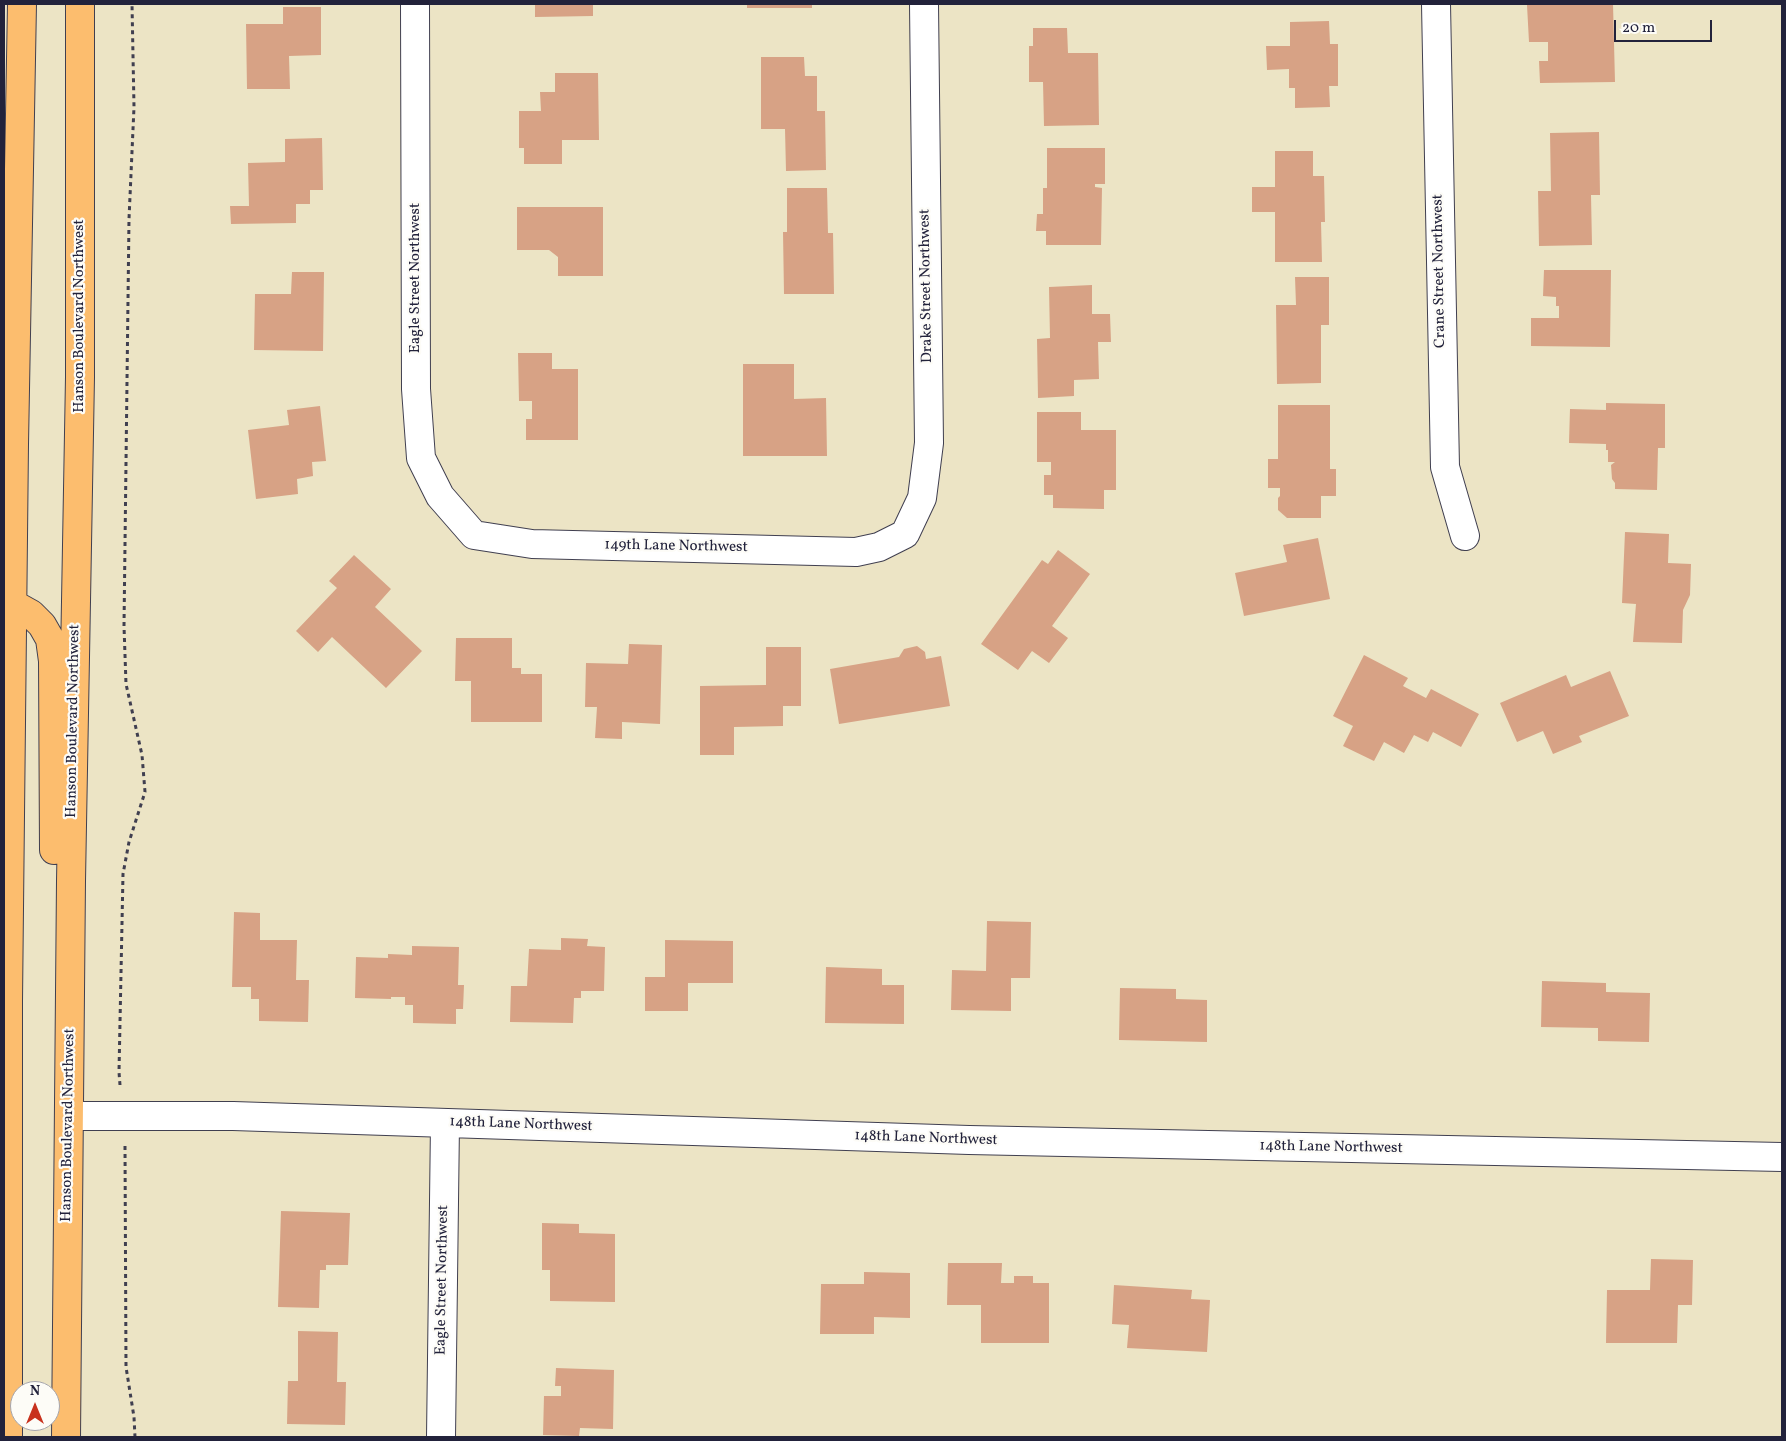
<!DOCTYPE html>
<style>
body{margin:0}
#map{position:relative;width:1786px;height:1441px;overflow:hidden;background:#ece4c5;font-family:Vollkorn,serif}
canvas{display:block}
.frame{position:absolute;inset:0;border:5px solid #22223b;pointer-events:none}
.north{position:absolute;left:10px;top:1381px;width:50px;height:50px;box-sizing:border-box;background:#fdfcf7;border:1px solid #a5a5ac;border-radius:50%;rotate:0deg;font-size:14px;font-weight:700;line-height:20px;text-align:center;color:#22223b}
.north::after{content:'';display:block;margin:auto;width:18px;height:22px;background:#c8321e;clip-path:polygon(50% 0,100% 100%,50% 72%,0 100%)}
.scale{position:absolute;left:1614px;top:20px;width:98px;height:22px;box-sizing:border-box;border:2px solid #22223b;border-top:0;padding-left:6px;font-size:15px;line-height:18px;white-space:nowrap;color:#22223b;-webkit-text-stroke:4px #fdfcf7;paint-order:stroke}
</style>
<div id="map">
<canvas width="1786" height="1441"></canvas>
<div class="frame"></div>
<div class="north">N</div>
<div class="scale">20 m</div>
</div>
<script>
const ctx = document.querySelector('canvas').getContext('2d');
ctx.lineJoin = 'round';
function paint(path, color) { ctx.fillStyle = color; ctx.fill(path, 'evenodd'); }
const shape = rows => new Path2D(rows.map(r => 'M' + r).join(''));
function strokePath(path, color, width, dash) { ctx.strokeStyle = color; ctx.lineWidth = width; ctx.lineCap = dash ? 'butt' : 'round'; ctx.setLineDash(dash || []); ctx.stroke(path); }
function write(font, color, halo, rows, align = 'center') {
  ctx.font = font + ' Vollkorn,serif'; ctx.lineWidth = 4.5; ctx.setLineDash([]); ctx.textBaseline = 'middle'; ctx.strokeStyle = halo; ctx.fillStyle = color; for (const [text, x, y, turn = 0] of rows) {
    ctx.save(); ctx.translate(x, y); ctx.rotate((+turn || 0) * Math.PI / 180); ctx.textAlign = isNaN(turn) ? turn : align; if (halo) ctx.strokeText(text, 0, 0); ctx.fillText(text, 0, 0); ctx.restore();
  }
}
paint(shape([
 [535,4,593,4,593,16,535,17],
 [747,4,812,4,812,8,747,8],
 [1613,4,1615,82,1540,83,1539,61,1548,61,1548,42,1529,42,1527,5],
 [283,7,321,7,321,55,289,56,290,89,247,89,246,24,283,24],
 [1329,21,1330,44,1338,44,1338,86,1329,86,1330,107,1295,108,1295,88,1289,88,1289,69,1267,70,1266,46,1290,46,1290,22],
 [1033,28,1067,28,1068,53,1098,53,1099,125,1044,126,1043,82,1029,82,1029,46,1033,46],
 [761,57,804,57,805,76,817,76,817,111,825,111,826,170,786,171,785,129,761,129],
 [555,73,598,73,599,140,562,140,562,164,524,164,524,148,519,148,519,111,541,111,540,92,555,92],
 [1599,132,1600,195,1591,195,1592,245,1539,246,1538,191,1551,191,1550,133],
 [322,138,323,190,310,190,310,204,296,204,296,223,231,224,230,206,249,206,248,163,285,162,285,139],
 [1047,148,1105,148,1105,184,1095,184,1095,187,1102,188,1101,245,1046,245,1046,231,1036,231,1037,214,1043,214,1043,188,1047,188],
 [1275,151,1313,151,1313,176,1324,176,1325,222,1321,222,1322,262,1275,262,1275,212,1252,212,1252,187,1275,187],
 [787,188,827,188,828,233,833,233,834,294,784,294,783,232,787,232],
 [517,207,603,207,603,276,558,276,558,257,549,250,517,250],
 [1544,270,1611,270,1610,347,1531,346,1531,318,1559,318,1559,306,1556,306,1556,297,1543,296],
 [292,272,324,272,323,351,254,350,255,294,291,294],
 [1295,277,1329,277,1329,325,1321,325,1321,383,1277,384,1276,305,1296,305],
 [1092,285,1092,314,1110,314,1111,342,1098,342,1099,379,1074,380,1074,396,1038,398,1037,339,1050,338,1049,287],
 [518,353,552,353,552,369,578,369,578,440,526,440,526,419,532,419,532,401,519,401],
 [743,364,794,364,794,399,826,398,827,456,743,456],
 [1606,403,1665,404,1665,448,1658,448,1657,490,1615,489,1615,483,1612,479,1611,465,1615,462,1608,462,1608,450,1606,450,1606,444,1569,443,1570,409,1606,410],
 [1278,405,1330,405,1330,469,1336,469,1336,496,1321,496,1321,518,1287,518,1278,510,1278,498,1280,496,1280,488,1268,488,1268,459,1278,459],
 [320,406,326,461,312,462,313,476,297,479,298,494,256,499,248,430,289,425,287,410],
 [1037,412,1081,412,1081,430,1116,430,1116,490,1104,490,1104,509,1053,508,1053,495,1044,495,1044,475,1051,475,1051,462,1037,462],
 [1625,532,1669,534,1668,563,1691,564,1690,595,1683,610,1682,643,1633,642,1636,604,1622,603],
 [1318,538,1330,599,1244,616,1235,573,1287,562,1283,545],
 [1058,550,1090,574,1052,626,1068,638,1049,663,1032,651,1018,670,981,644,1042,560,1048,564],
 [354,555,391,589,375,607,422,651,386,688,332,637,318,652,296,631,337,588,329,581],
 [456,638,512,638,512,668,521,668,521,674,542,674,542,722,471,722,471,681,455,681],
 [629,644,662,645,660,724,622,722,622,739,595,738,597,707,585,707,586,663,628,664],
 [917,646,925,652,926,659,941,656,950,706,839,724,830,669,899,657,904,649],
 [766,647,801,647,801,706,783,706,783,726,734,727,734,755,700,755,700,686,766,685],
 [1364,655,1408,678,1403,686,1426,698,1431,689,1479,714,1461,747,1433,732,1428,742,1414,735,1404,753,1384,742,1374,761,1343,746,1353,726,1333,716],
 [1610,671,1629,716,1579,736,1582,742,1553,754,1543,731,1517,742,1500,703,1566,675,1571,687],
 [234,912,260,913,260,940,297,940,296,980,309,980,308,1022,259,1021,259,999,251,999,251,987,232,987],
 [987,921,1031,922,1030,978,1011,978,1011,1011,951,1010,952,970,986,971],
 [561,938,588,939,587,946,605,947,604,991,581,991,581,998,574,998,573,1023,510,1022,511,986,527,986,529,949,561,950],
 [665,940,733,941,733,983,688,983,688,1011,645,1011,645,977,665,977],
 [412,946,459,947,458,985,464,985,463,1009,456,1009,456,1024,413,1023,413,1005,405,1005,405,997,391,997,391,999,355,998,356,957,388,958,388,954,412,955],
 [826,967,882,969,882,985,904,985,904,1024,825,1023],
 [1542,981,1606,983,1606,992,1650,993,1649,1042,1598,1041,1598,1028,1541,1027],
 [1120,988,1176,989,1176,999,1207,1000,1207,1042,1119,1040],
 [281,1211,350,1213,348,1265,326,1265,326,1270,320,1270,319,1308,278,1307],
 [542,1223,579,1224,579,1233,615,1234,615,1302,550,1301,550,1270,542,1270],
 [1651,1259,1693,1260,1692,1305,1678,1305,1677,1343,1606,1343,1607,1290,1650,1290],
 [948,1263,1002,1263,1001,1283,1014,1283,1014,1276,1033,1276,1033,1283,1049,1283,1049,1343,981,1343,981,1305,947,1305],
 [864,1272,910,1273,910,1318,874,1317,874,1334,820,1334,821,1284,864,1284],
 [1114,1285,1192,1290,1191,1299,1210,1300,1207,1352,1127,1348,1129,1325,1112,1324],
 [298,1331,338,1332,337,1382,346,1382,345,1425,287,1424,288,1381,298,1381],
 [556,1368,614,1370,613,1429,580,1428,579,1436,543,1435,544,1396,561,1396,561,1386,555,1386]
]), '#d7a285');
const minor = shape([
 [415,4,416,389,421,458,440,496,474,535,532,544,856,552,879,547,905,534,922,498,929,443,924,4],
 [1436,4,1445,467,1465,536],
 [70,1116,233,1116,969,1140,1782,1157],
 [441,1437,445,1123]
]);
const major = shape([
 [13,604,31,614,42,625,50,639,53,661,54,850],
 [8,1437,8,1001,14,444,22,4],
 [66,1437,71,881,80,377,80,4]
]);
strokePath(minor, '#403f50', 30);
strokePath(major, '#403f50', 30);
strokePath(shape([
 [120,1085,119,1072,123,874,129,842,145,792,142,755,126,684,124,626,129,219,134,107,132,4],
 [125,1146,126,1367,134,1417,135,1437]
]), '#403f50', 3, [4, 4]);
strokePath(minor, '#fff', 28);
strokePath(major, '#fcbd6e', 28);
write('15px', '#22223b', '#fdfcf7', [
 ["Crane Street Northwest",1440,271,-91],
 ["Eagle Street Northwest",416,278,-90],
 ["Drake Street Northwest",927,286,-91],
 ["Hanson Boulevard Northwest",80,316,-90],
 ["149th Lane Northwest",676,547,1],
 ["Hanson Boulevard Northwest",74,721,-89],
 ["Hanson Boulevard Northwest",69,1125,-89],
 ["148th Lane Northwest",521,1125,2],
 ["148th Lane Northwest",926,1139,2],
 ["148th Lane Northwest",1331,1148,1],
 ["Eagle Street Northwest",443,1280,-89]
]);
</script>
